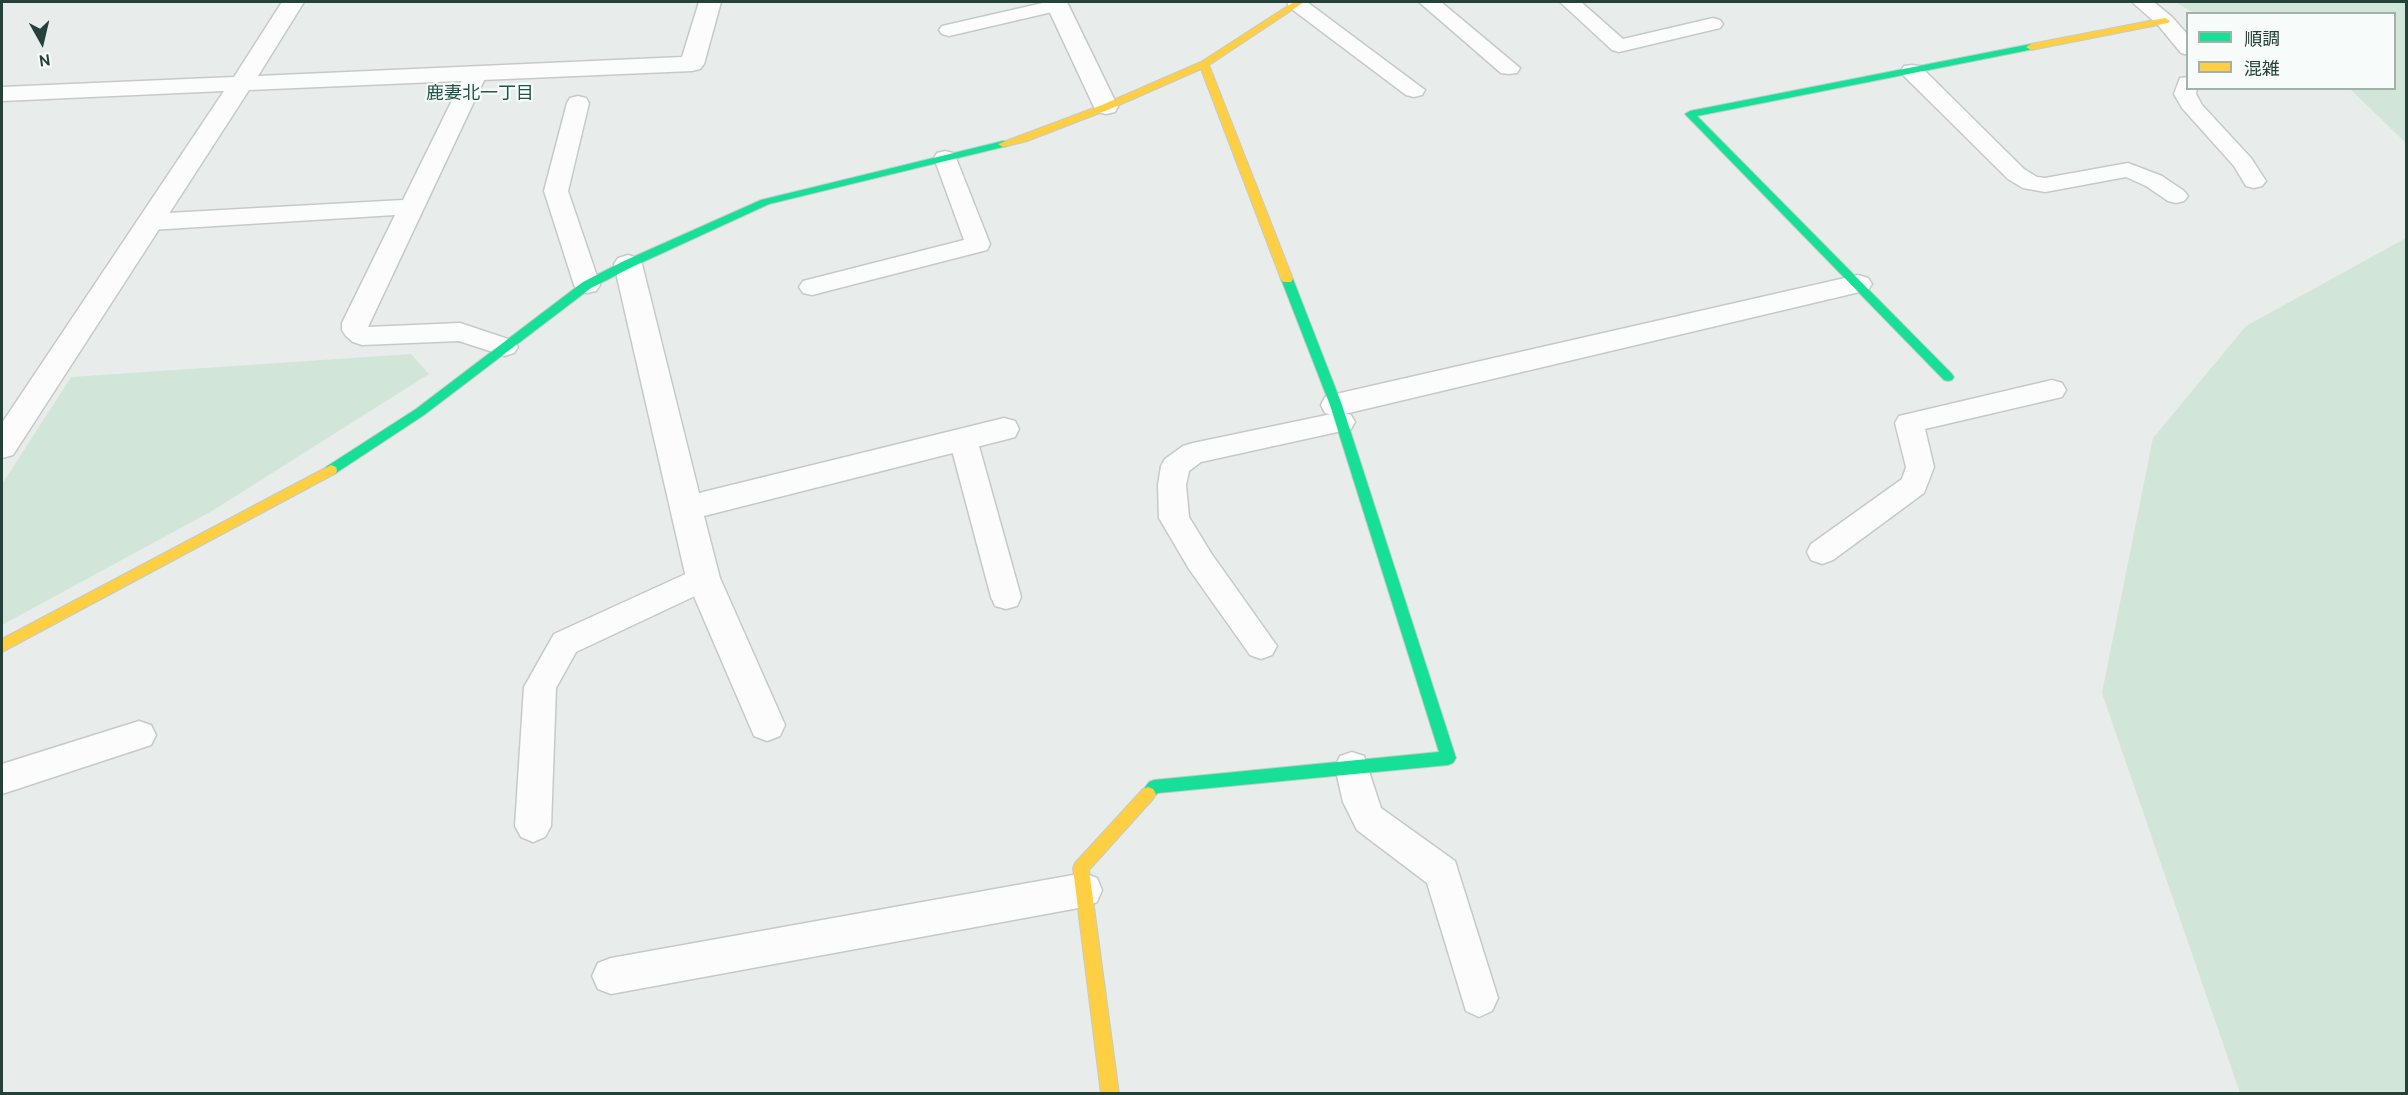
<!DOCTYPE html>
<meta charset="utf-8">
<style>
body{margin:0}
#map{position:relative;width:2408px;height:1095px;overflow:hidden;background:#e8edeb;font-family:Cabin,"Noto Sans JP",sans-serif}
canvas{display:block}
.frame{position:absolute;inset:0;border:3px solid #24423a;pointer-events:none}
.legend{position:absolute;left:2186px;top:12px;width:210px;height:78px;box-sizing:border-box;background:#f7fbf9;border:2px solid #a3b1ad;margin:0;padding:8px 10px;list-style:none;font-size:18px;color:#24423a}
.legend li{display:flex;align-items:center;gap:12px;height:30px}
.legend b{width:30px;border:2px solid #a3b1ad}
.north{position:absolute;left:12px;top:12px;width:60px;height:60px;-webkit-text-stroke:4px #f7fbf9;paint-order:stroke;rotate:172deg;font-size:16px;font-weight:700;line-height:24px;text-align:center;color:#24423a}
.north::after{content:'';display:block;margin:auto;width:21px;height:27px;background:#24423a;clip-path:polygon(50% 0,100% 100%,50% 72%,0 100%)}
</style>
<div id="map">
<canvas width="2408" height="1095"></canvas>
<div class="frame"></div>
<ul class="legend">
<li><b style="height:8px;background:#16e098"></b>順調</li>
<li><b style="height:8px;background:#ffcf43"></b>混雑</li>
</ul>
<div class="north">N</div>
</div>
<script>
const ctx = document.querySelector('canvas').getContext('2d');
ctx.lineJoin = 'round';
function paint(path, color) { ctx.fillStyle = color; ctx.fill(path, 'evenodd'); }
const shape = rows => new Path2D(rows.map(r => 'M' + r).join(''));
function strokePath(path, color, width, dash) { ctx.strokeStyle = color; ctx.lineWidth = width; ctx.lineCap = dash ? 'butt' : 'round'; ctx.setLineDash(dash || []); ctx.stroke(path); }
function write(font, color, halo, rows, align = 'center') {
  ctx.font = font + ' Cabin,"Noto Sans JP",sans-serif'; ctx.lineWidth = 4.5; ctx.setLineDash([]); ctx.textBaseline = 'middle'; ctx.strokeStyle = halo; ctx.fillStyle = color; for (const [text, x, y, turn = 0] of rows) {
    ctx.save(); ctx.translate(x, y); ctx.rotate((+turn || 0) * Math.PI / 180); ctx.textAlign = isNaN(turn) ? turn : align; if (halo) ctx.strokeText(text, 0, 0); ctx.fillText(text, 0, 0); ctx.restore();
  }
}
paint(shape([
 [2175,2,2406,2,2406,143,2350,89,2394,88,2394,14,2194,13],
 [2406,238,2406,1093,2240,1093,2102,693,2153,438,2246,326],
 [411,354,429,374,212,511,2,625,2,484,71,377]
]), '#d1e6d8');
const lane = shape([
 [1047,2,1066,2,1068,5,1065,9,949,36,942,34,939,30,942,26,1047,2],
 [1287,2,1307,2,1425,90,1422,95,1414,97,1406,95,1289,7,1287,2],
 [1419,2,1441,2,1520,68,1517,73,1509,74,1501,73,1419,2],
 [1560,2,1581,2,1623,39,1713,18,1720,20,1723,24,1720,28,1619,52,1612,50,1560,2],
 [2132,2,2154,2,2172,17,2188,35,2188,55,2181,53,2158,25,2132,2],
 [1912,65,1920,66,2024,169,2037,177,2045,178,2128,163,2162,176,2184,191,2188,196,2184,201,2176,203,2168,201,2146,186,2126,177,2045,192,2023,188,2008,179,1904,76,1901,71,1904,66,1912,65],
 [476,68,484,69,487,74,368,327,460,323,514,341,518,347,514,353,505,356,459,341,362,345,353,342,346,336,342,330,342,323,395,215,150,230,141,227,138,222,141,217,150,214,403,200,465,74,468,69,476,68],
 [2188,77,2188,88,2197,88,2196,94,2202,105,2251,158,2266,181,2262,186,2254,188,2246,186,2234,166,2182,108,2174,94,2180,78,2188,77],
 [578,96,586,98,589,103,568,191,600,285,596,291,587,293,578,291,574,285,544,191,567,103,570,98,578,96],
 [945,151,953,153,956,158,990,244,987,250,812,295,803,293,799,287,803,281,964,240,934,158,937,153,945,151],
 [2052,380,2062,383,2066,390,2062,397,1925,429,1934,467,1924,493,1833,560,1822,564,1811,560,1807,552,1811,544,1902,479,1906,467,1895,423,1899,416,2052,380],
 [1341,412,1351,415,1355,422,1351,429,1201,462,1189,471,1186,485,1189,517,1211,553,1277,646,1272,655,1261,659,1250,655,1189,569,1159,518,1158,485,1161,466,1165,459,1183,446,1193,443,1341,412],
 [963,429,973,432,977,439,1021,597,1017,606,1006,609,995,606,991,597,949,439,953,432,963,429],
 [703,566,714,569,718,578,714,587,576,652,556,688,551,826,545,837,533,842,521,837,515,826,524,687,554,634,703,566],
 [139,721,151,725,156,735,151,745,2,794,2,764,139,721],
 [1352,752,1364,756,1381,808,1455,861,1498,998,1492,1011,1479,1017,1466,1011,1427,883,1357,830,1343,802,1335,767,1340,756,1352,752],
 [1084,873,1097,878,1102,890,1097,902,1084,907,611,994,598,989,592,976,598,963,611,958,1084,873]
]);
const street = shape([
 [282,2,304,2,258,76,682,57,699,2,721,2,704,64,700,69,692,71,249,90,13,455,2,458,2,423,224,91,2,101,2,87,234,77,282,2],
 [1045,2,1067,2,1118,107,1115,112,1106,114,1097,112,1094,107,1045,2],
 [628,255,638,258,642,264,699,493,1004,418,1015,421,1019,429,1015,437,1004,440,704,516,720,578,785,725,780,736,767,741,754,736,686,578,614,264,618,258,628,255],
 [1858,275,1868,278,1872,284,1868,290,1336,416,1325,413,1321,405,1325,397,1336,394,1858,275]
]);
const fast = shape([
 [2031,44,2036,47,2034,49,1697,116,1952,374,1954,377,1952,380,1948,381,1944,380,1685,114,1690,111,2031,44],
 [1003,141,1007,142,1007,146,769,204,632,267,591,288,424,415,336,473,331,475,325,470,326,467,416,409,583,282,624,261,761,200,1003,141],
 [1287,275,1293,279,1342,405,1456,758,1453,763,1448,765,1158,793,1148,801,1143,799,1140,794,1149,782,1154,780,1439,752,1330,405,1281,279,1287,275]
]);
const slow = shape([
 [1294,2,1304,2,1209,65,1293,279,1291,282,1283,282,1281,279,1201,69,1110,109,1027,141,1003,147,998,144,1102,105,1201,62,1294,2],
 [2165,18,2170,21,2168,23,2031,50,2026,47,2031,44,2165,18],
 [331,465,336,467,337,470,336,473,2,652,2,639,331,465],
 [1148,787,1153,789,1156,794,1153,799,1089,870,1119,1094,1101,1094,1073,868,1075,863,1143,789,1148,787]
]);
strokePath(lane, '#c5cac8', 3);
strokePath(street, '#c5cac8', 3);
strokePath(fast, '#c3cbc8', 2);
strokePath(slow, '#c3cbc8', 2);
paint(lane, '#fcfcfc');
paint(street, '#fcfcfc');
paint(fast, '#16e098');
paint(slow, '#ffcf43');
write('18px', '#1f5548', '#f7fbf9', [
 ["鹿妻北一丁目",480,94]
]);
</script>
